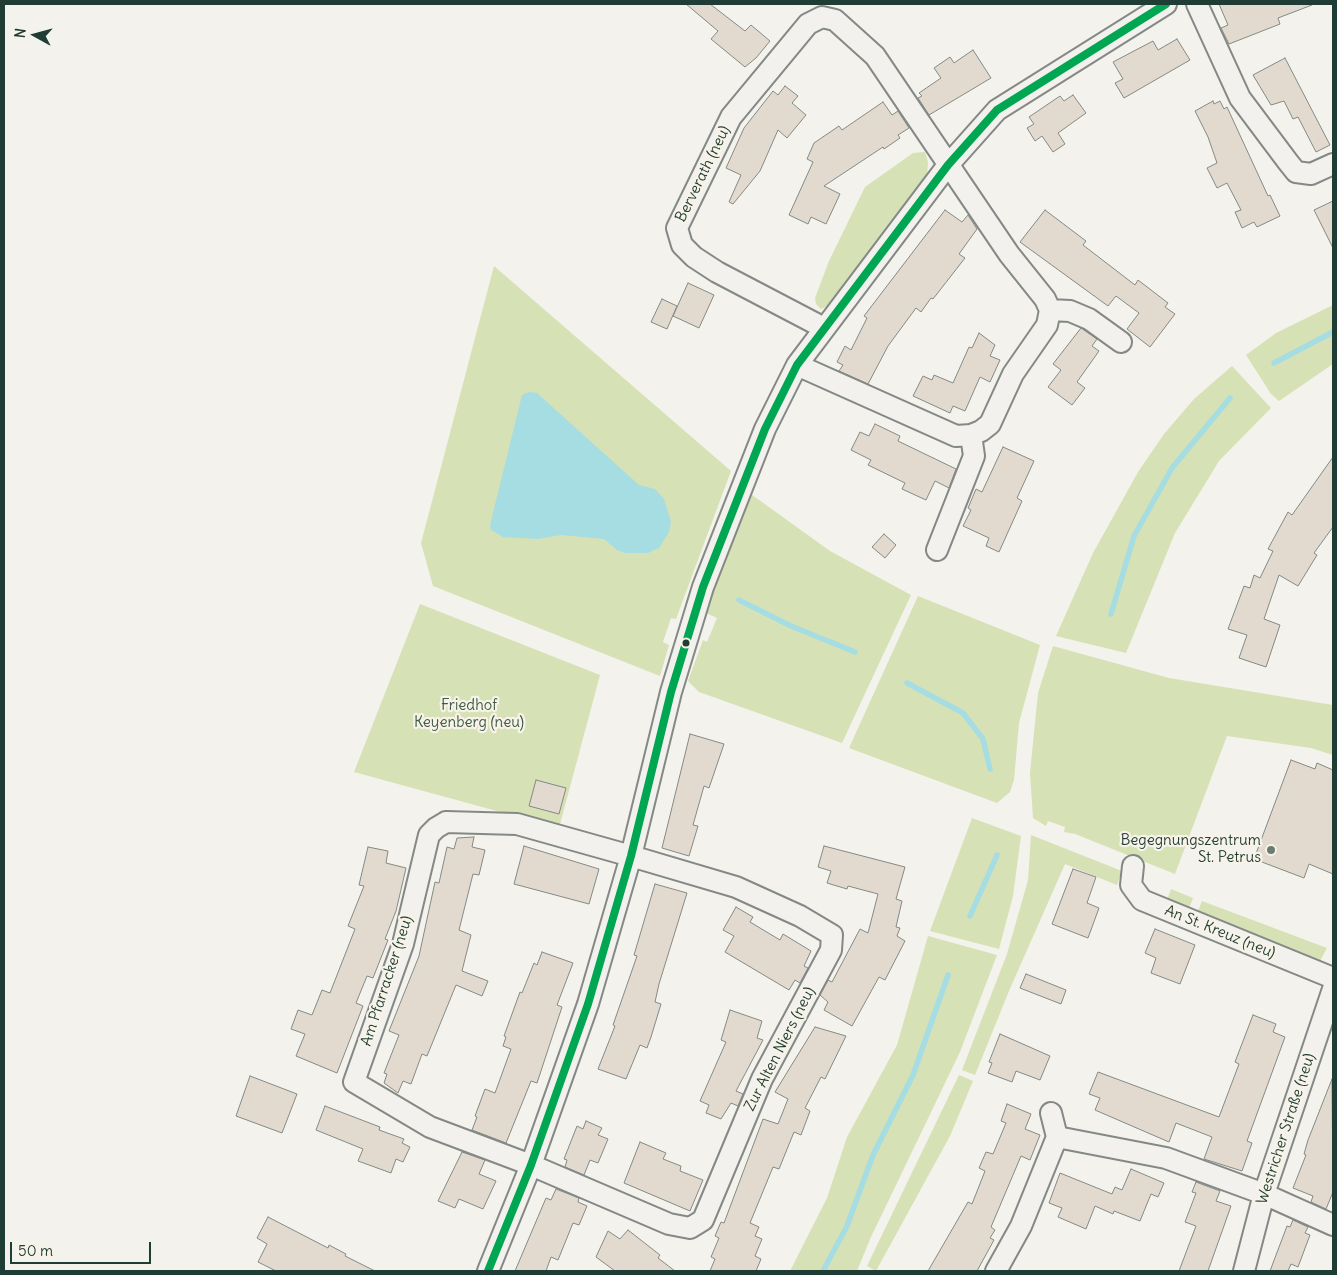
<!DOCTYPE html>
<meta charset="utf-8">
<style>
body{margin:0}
#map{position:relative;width:1337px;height:1275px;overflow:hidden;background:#f4f2ec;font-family:Delius,sans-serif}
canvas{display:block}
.frame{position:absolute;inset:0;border:5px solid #1f3d34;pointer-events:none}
.north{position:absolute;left:10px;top:10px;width:50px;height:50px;-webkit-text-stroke:4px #f7f3e8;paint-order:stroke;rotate:277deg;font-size:14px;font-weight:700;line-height:20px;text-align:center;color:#1f3d34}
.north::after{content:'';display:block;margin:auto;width:18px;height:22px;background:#1f3d34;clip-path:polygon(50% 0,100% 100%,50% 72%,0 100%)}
.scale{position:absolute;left:10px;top:1242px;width:141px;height:22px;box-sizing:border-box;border:2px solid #1f3d34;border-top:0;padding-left:6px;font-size:15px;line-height:18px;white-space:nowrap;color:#1f3d34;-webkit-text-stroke:4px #f7f3e8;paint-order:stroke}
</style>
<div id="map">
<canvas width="1337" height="1275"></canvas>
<div class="frame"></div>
<div class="north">N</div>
<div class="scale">50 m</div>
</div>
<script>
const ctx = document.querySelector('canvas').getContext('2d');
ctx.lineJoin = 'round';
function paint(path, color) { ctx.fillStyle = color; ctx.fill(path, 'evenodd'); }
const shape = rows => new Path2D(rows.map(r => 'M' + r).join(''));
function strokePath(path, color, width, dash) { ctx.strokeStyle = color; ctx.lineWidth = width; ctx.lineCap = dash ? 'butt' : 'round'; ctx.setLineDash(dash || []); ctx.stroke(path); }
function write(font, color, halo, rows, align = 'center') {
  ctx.font = font + ' Delius,sans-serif'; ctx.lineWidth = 4.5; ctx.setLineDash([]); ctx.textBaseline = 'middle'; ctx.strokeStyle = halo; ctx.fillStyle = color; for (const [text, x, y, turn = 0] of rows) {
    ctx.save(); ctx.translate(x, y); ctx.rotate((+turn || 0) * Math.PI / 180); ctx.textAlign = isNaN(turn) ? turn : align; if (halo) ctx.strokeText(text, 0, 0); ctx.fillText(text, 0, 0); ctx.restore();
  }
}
paint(shape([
 [925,152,928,162,927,179,832,304,821,309,816,304,815,298,829,261,865,187,913,153],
 [494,266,731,471,676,619,671,618,663,642,669,645,660,676,433,586,421,543],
 [1333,305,1333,364,1279,401,1271,394,1246,355,1276,333],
 [1232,366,1271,408,1219,461,1175,533,1126,653,1056,636,1093,553,1138,472,1164,434,1194,399],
 [748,492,830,551,911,595,842,743,699,692,688,681,703,640,707,642,717,618,704,612],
 [918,596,1040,645,1019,723,1014,780,1010,792,997,803,849,748],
 [420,604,600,675,559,828,354,772],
 [1053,646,1169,678,1333,705,1333,755,1311,748,1227,736,1175,874,1075,834,1064,832,1065,827,1048,821,1046,826,1033,818,1030,773,1038,693],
 [972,818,1021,836,1013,896,999,949,930,931],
 [1031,835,1122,871,1117,885,1065,864,1009,991,975,1075,962,1070,1007,954,1028,880],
 [1171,889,1193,898,1188,911,1166,903],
 [1202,901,1327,948,1319,963,1200,916,1198,911],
 [928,936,997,955,960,1052,871,1237,857,1271,790,1271,827,1198,847,1137,897,1045],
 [959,1075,973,1081,950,1136,876,1271,867,1266]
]), '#d7e1b6');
paint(shape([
 [529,392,537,393,639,485,655,489,664,499,671,522,669,532,659,548,648,553,625,553,617,550,604,539,561,535,538,539,503,537,491,530,490,525,522,395]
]), '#a6dde2');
strokePath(shape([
 [1274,363,1333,332],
 [739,600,791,626,855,652],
 [1111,614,1134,536,1172,468,1230,398],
 [907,683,963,713,983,739,990,769],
 [970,916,997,855],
 [823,1271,847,1226,873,1155,913,1075,948,975]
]), '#a6dde2', 5.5);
const building = shape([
 [686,4,710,4,745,31,751,25,770,41,756,58,745,67,711,39,718,31,686,4],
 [1219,4,1311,4,1312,5,1278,18,1280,24,1229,44,1221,28,1228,25,1219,4],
 [1177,39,1190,60,1124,98,1115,83,1123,79,1113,62,1153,41,1158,50,1177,39],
 [973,50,991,78,929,115,918,98,922,96,919,93,941,78,934,68,950,57,954,63,973,50],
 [1285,58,1330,145,1316,152,1298,117,1293,119,1284,101,1271,105,1253,75,1285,58],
 [785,86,798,96,792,103,806,115,787,138,778,130,760,171,733,204,729,202,741,175,726,168,744,128,773,91,778,95,785,86],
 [1073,95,1086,113,1058,133,1065,144,1053,152,1042,136,1035,141,1027,128,1034,124,1029,117,1060,96,1064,101,1073,95],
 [1213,101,1214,104,1220,101,1224,109,1227,107,1268,196,1270,195,1280,216,1257,227,1254,222,1242,228,1235,212,1241,210,1227,183,1217,188,1207,168,1217,163,1208,137,1195,111,1213,101],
 [883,102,892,115,898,111,909,128,898,135,900,138,884,149,883,147,824,186,840,194,826,224,811,217,808,224,789,215,813,162,807,159,814,143,839,126,842,130,883,102],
 [1333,201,1333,248,1314,210,1333,201],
 [945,210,962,222,968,215,977,229,959,254,965,258,933,299,931,298,921,312,916,308,888,346,868,384,839,371,843,365,837,362,845,346,851,350,867,318,864,316,945,210],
 [1045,210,1086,241,1083,245,1135,285,1138,280,1168,303,1165,307,1175,314,1150,347,1127,329,1139,313,1116,296,1108,306,1020,242,1045,210],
 [688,283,714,295,699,328,673,316,688,283],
 [662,299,677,306,667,329,651,322,662,299],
 [1081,328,1097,339,1092,346,1099,351,1077,382,1085,388,1072,405,1048,387,1061,370,1053,364,1081,328],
 [979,333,995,345,990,356,1000,360,990,382,980,377,965,411,953,406,950,413,913,396,923,376,932,380,934,375,953,383,969,347,972,348,979,333],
 [875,424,900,436,898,441,956,469,949,488,935,481,926,500,902,489,905,483,868,465,871,460,851,450,860,432,869,436,875,424],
 [1003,447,1034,461,1017,498,1022,501,999,552,986,546,989,538,963,526,971,510,968,508,976,489,982,492,1003,447],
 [1333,457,1333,527,1314,553,1317,555,1298,586,1279,575,1264,619,1280,625,1266,667,1239,658,1247,635,1228,629,1244,586,1250,588,1254,575,1260,578,1273,551,1268,549,1288,512,1292,515,1333,457],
 [884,534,896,545,885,558,872,547,884,534],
 [690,734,724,744,709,788,704,786,693,825,698,826,689,856,662,848,690,734],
 [1291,760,1315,769,1317,763,1333,770,1333,874,1309,864,1304,878,1254,859,1291,760],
 [536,780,566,788,559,814,529,806,536,780],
 [474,837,472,847,485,850,479,875,473,874,459,930,471,935,462,971,488,981,482,996,456,985,427,1056,422,1054,411,1084,403,1081,398,1093,384,1083,387,1074,384,1073,399,1035,389,1031,419,956,435,882,439,883,447,847,454,849,457,838,474,837],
 [524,846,599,869,589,904,514,884,524,846],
 [824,846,905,867,896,899,902,901,896,927,900,928,897,936,905,941,885,980,879,977,852,1026,824,1010,828,1002,820,995,828,980,832,982,860,929,868,933,878,894,848,886,847,889,827,883,831,871,818,867,824,846],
 [368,847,388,851,386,863,406,868,396,911,385,939,388,940,373,978,367,976,356,1003,363,1006,337,1073,296,1056,305,1034,291,1029,298,1010,312,1015,322,990,330,993,355,929,348,926,364,886,359,885,368,847],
 [1073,869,1096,877,1087,903,1099,908,1088,938,1052,924,1073,869],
 [655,884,687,893,659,984,655,1002,661,1004,651,1037,647,1048,640,1045,626,1079,598,1069,615,1026,613,1025,637,956,634,955,655,884],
 [736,907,753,917,750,922,780,940,783,934,811,951,804,966,808,968,800,983,795,980,789,990,725,952,734,936,723,930,736,907],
 [1155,929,1195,945,1180,984,1151,973,1156,958,1145,953,1155,929],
 [542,952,573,963,557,1005,562,1007,537,1083,531,1081,506,1143,472,1130,477,1117,475,1116,485,1089,495,1093,511,1049,503,1046,506,1037,504,1036,520,992,522,993,534,963,537,965,542,952],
 [1026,974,1066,990,1061,1004,1020,988,1026,974],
 [730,1010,762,1021,757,1038,763,1040,736,1091,743,1094,738,1106,731,1103,721,1119,706,1113,709,1105,700,1101,726,1042,721,1040,730,1010],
 [1253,1015,1276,1024,1273,1032,1285,1037,1247,1141,1252,1143,1242,1171,1204,1159,1212,1137,1176,1123,1169,1142,1095,1110,1100,1098,1089,1094,1098,1072,1219,1117,1239,1064,1235,1062,1253,1015],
 [815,1027,846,1036,825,1079,821,1077,805,1108,810,1111,801,1135,794,1132,779,1169,773,1167,750,1223,759,1227,755,1236,762,1239,755,1256,761,1259,756,1271,710,1271,715,1259,711,1257,719,1238,715,1236,721,1222,724,1223,763,1119,778,1124,788,1099,775,1092,815,1027],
 [1000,1034,1050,1056,1040,1080,1016,1071,1012,1082,988,1073,992,1063,989,1062,1000,1034],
 [250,1076,297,1094,282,1133,236,1116,250,1076],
 [1332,1079,1333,1192,1326,1209,1311,1202,1313,1196,1293,1188,1306,1155,1304,1154,1308,1140,1332,1079],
 [1007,1104,1031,1114,1025,1129,1040,1135,1030,1160,1021,1156,991,1227,995,1230,990,1238,994,1240,977,1271,928,1271,968,1202,972,1204,985,1171,979,1168,986,1152,993,1154,1006,1123,1001,1121,1007,1104],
 [325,1106,380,1127,379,1130,404,1139,402,1143,410,1147,403,1162,396,1159,391,1173,358,1161,363,1149,316,1130,325,1106],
 [586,1121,602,1128,598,1135,608,1139,598,1163,590,1160,584,1175,565,1167,567,1160,564,1159,577,1126,583,1129,586,1121],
 [640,1142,666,1153,663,1159,681,1166,680,1171,703,1180,690,1211,624,1183,640,1142],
 [462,1152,485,1160,479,1174,496,1181,483,1209,459,1199,455,1208,438,1201,462,1152],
 [1131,1169,1164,1183,1158,1197,1151,1194,1140,1221,1114,1211,1113,1214,1095,1206,1086,1229,1058,1217,1062,1208,1049,1203,1060,1173,1112,1194,1115,1187,1122,1190,1131,1169],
 [1196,1182,1220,1191,1216,1201,1231,1206,1208,1271,1179,1271,1196,1226,1185,1222,1196,1193,1192,1192,1196,1182],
 [556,1189,579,1198,578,1202,587,1206,579,1225,573,1223,558,1260,551,1257,546,1271,515,1271,546,1198,551,1200,556,1189],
 [268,1217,328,1248,329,1245,346,1254,345,1256,375,1271,276,1271,258,1262,267,1244,257,1238,268,1217],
 [1293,1220,1308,1227,1305,1233,1310,1235,1298,1267,1291,1264,1288,1271,1270,1271,1287,1226,1290,1227,1293,1220],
 [628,1230,660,1255,658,1258,675,1271,615,1271,596,1257,608,1231,620,1239,628,1230]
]);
paint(building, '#e2dacf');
strokePath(building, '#848985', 1);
const street = shape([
 [1197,4,1240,98,1288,162,1296,172,1311,174,1333,164],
 [1050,310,1070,311,1089,319,1121,342],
 [797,365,956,436,971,435,981,431,990,424,1013,374,1047,325,1050,310,1045,299,1009,254,875,56,835,20,822,17,808,24,731,117,677,228,682,245,694,257,717,272,824,328],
 [937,550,974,456,971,435],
 [446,822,517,824,631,856,736,887,800,916,832,935,831,950,762,1079,703,1220,690,1228,669,1224,531,1165,430,1127,354,1082,403,944,429,835,436,828,446,822],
 [1133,866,1131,885,1142,900,1333,978],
 [1051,1113,1057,1137],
 [488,1271,531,1165,588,1004,631,856,671,692,703,587,765,429,797,365,948,165,997,110,1166,4],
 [996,1271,1021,1226,1057,1137,1166,1158,1264,1194,1333,1225],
 [1244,1271,1264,1194,1333,989]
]);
strokePath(street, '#848985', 24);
strokePath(street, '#f2f1ed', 20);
strokePath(shape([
 [488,1271,531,1165,588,1004,631,856,671,692,703,587,765,429,797,365,948,165,997,110,1166,4]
]), '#00a651', 8);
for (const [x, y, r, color] of [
 [686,643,4.5,"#1f3d34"],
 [1271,850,5,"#6a7c74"]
]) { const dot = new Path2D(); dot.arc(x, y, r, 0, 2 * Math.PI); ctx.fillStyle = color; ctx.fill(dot); strokePath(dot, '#f7f3e8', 2); }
write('15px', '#1f3d34', '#f7f3e8', [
 ["Berverath (neu)",703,174,-64],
 ["An St. Kreuz (neu)",1220,932,22],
 ["Am Pfarracker (neu)",387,981,-72],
 ["Zur Alten Niers (neu)",780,1049,-63],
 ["Westricher Straße (neu)",1286,1129,-72]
]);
write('15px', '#3f5b45', '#f7f3e8', [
 ["Friedhof",469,706],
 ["Keyenberg (neu)",469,723]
]);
write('15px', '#1f3d34', '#f7f3e8', [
 ["Begegnungszentrum",1261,841],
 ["St. Petrus",1261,858]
], 'right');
</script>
